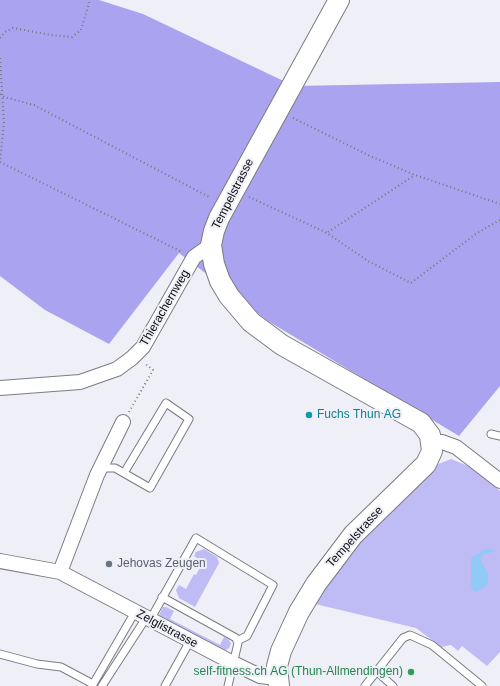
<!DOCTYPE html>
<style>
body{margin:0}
canvas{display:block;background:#efeff8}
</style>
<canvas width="500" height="686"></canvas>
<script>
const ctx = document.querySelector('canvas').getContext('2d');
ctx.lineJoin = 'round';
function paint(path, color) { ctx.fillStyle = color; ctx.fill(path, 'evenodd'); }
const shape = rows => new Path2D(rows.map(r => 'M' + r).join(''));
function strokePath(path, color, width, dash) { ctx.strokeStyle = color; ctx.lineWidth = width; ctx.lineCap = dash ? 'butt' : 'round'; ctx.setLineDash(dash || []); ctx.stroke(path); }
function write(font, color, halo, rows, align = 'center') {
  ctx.font = font + ' Helvetica,sans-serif'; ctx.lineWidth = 4; ctx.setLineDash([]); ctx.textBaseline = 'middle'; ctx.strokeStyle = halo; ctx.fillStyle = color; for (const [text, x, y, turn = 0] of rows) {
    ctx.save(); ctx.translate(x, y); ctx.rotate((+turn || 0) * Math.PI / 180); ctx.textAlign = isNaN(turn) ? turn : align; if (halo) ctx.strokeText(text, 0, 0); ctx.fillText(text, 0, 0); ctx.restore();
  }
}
paint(shape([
 [451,459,473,468,500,491,500,652,487,666,462,646,458,651,451,645,441,647,416,628,311,603,329,574,431,467],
 [204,549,217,557,219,563,195,607,179,598,176,590,179,585,186,589,194,574,196,575,203,562,194,556,196,552],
 [163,607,166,607,174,611,170,619,220,645,224,637,228,639,231,643,229,648,226,650,221,650,161,619,159,615]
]), '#bfbbf5');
paint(shape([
 [0,0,99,0,143,14,294,86,500,82,500,386,459,436,268,321,179,253,109,344,45,310,0,276]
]), '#aaa3f0');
paint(shape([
 [488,548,495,551,483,555,480,559,488,574,488,581,486,586,476,592,473,591,471,587,471,558]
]), '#91c9f7');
const lane = shape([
 [491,434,500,436],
 [101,468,115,468,150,488,189,419,166,403,124,473],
 [162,597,236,638,238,643,228,686],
 [150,620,196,538,273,585,247,636,237,641],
 [0,654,37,664,61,667,93,684],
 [376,671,393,686],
 [92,686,135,612],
 [102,686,146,618],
 [165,686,190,641],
 [365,686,403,638,410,635,432,645,482,686]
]);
const street = shape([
 [0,388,80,382,117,369,132,358,143,347,194,257,211,245],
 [432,442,442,442,456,447,500,481],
 [0,561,60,572,233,663,260,676,277,678],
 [60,572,97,475,123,422]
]);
const secondary = shape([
 [279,686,277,666,281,651,299,612,316,584,353,535,426,464,432,451,430,435,421,423,282,345,251,322,229,296,220,281,214,264,211,245,214,231,219,218,339,0]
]);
strokePath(lane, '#7b7b83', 9);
strokePath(street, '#7b7b83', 16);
strokePath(secondary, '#7b7b83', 22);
strokePath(shape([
 [0,38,5,32,13,28,51,35,72,37,81,30,90,0],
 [0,58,4,122,0,162],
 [0,94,4,97,34,105,211,198],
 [293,118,370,156,415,175,500,204],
 [0,162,182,252],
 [249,197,327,233,368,261,411,283,477,233,500,220],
 [328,232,415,175],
 [129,412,153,370,144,363]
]), '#77777c', 2, [1, 3]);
strokePath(lane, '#fff', 7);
strokePath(street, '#fff', 14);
strokePath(secondary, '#fff', 20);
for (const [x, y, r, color] of [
 [309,415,4,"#0f9aa8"],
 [109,564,4,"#6b7280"],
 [411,672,4,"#2e9e5b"]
]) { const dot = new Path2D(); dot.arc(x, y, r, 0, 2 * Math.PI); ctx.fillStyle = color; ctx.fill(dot); strokePath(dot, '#efeff8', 1.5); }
write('12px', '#0d0c0f', '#efeff8', [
 ["Tempelstrasse",233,194,-63],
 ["Thierachernweg",165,308,-60],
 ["Tempelstrasse",355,537,-48],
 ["Zelglistrasse",167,629,28]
]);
write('12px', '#0d838f', '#efeff8', [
 ["Fuchs Thun AG",317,415]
], 'left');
write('12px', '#5b616d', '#efeff8', [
 ["Jehovas Zeugen",117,564]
], 'left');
write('12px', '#27864d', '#efeff8', [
 ["self-fitness.ch AG (Thun-Allmendingen)",403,672]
], 'right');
</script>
